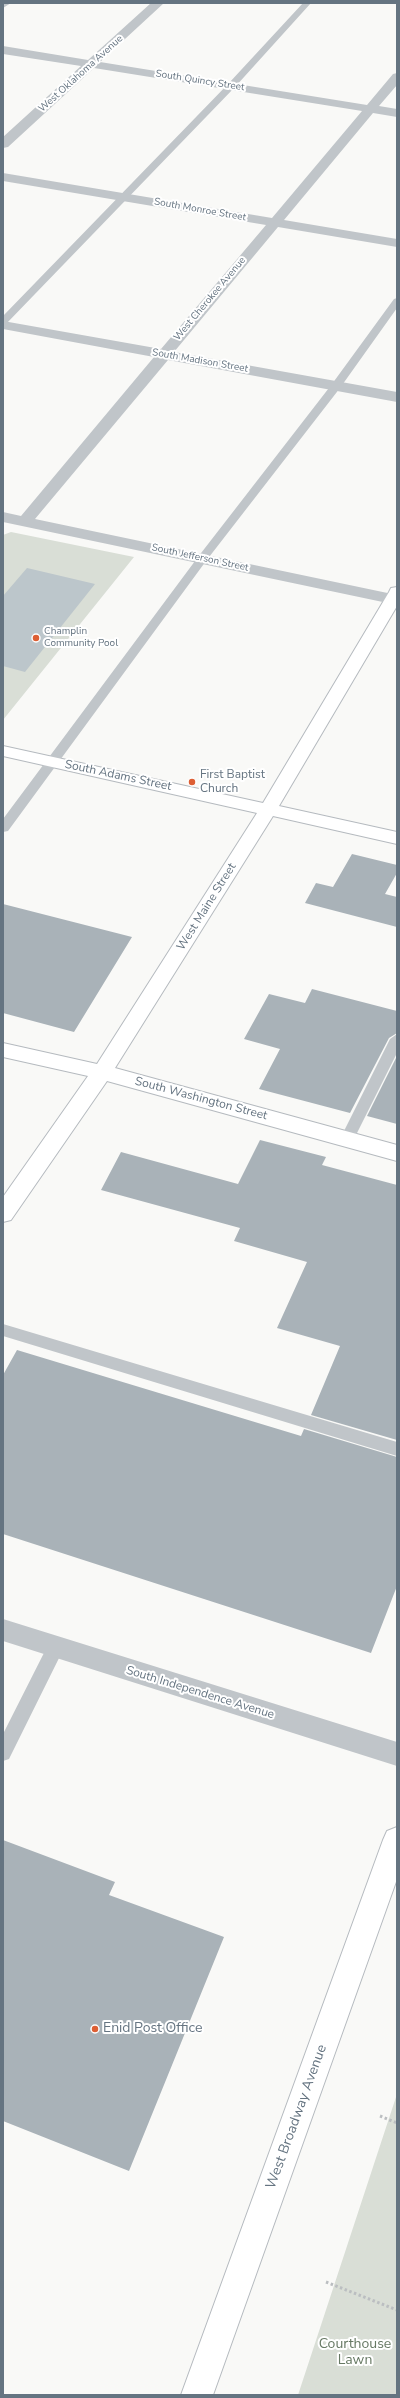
<!DOCTYPE html>
<style>
body{margin:0}
#map{position:relative;width:400px;height:2398px;overflow:hidden;background:#f9f9f7;font-family:"Nunito Sans",sans-serif}
canvas{display:block}
.frame{position:absolute;inset:0;border:4px solid #657481;pointer-events:none}
</style>
<div id="map">
<canvas width="400" height="2398"></canvas>
<div class="frame"></div>
</div>
<script>
const ctx = document.querySelector('canvas').getContext('2d');
ctx.lineJoin = 'round';
function paint(path, color) { ctx.fillStyle = color; ctx.fill(path, 'evenodd'); }
const shape = rows => new Path2D(rows.map(r => 'M' + r).join(''));
function strokePath(path, color, width, dash) { ctx.strokeStyle = color; ctx.lineWidth = width; ctx.lineCap = dash ? 'butt' : 'round'; ctx.setLineDash(dash || []); ctx.stroke(path); }
function write(font, color, halo, rows, align = 'center') {
  ctx.font = font + ' "Nunito Sans",sans-serif'; ctx.lineWidth = 4; ctx.setLineDash([]); ctx.textBaseline = 'middle'; ctx.strokeStyle = halo; ctx.fillStyle = color; for (const [text, x, y, turn = 0] of rows) {
    ctx.save(); ctx.translate(x, y); ctx.rotate((+turn || 0) * Math.PI / 180); ctx.textAlign = isNaN(turn) ? turn : align; if (halo) ctx.strokeText(text, 0, 0); ctx.fillText(text, 0, 0); ctx.restore();
  }
}
paint(shape([
 [11,532,134,557,3,720,3,535],
 [397,2094,397,2395,298,2395]
]), '#d9ded6');
paint(shape([
 [27,568,95,584,25,672,3,666,3,596]
]), '#bcc6cb');
paint(shape([
 [352,854,397,865,397,873,385,894,397,897,397,927,305,903,316,883,333,887],
 [3,904,132,937,74,1032,3,1013],
 [312,989,397,1011,397,1033,389,1038,350,1113,259,1089,280,1049,244,1039,269,994,305,1003],
 [397,1056,397,1124,367,1116],
 [260,1140,326,1157,322,1165,397,1185,397,1440,311,1415,340,1346,277,1328,307,1262,234,1241,240,1228,101,1190,121,1152,238,1184],
 [17,1350,301,1436,304,1429,397,1457,397,1586,371,1653,3,1534,3,1375],
 [3,1840,115,1882,109,1895,224,1937,129,2171,3,2121]
]), '#a9b2b8');
const secondary = shape([
 [397,587,397,606,279,806,397,832,397,844,273,816,115,1068,397,1145,397,1161,107,1081,11,1220,3,1222,3,1197,88,1076,3,1057,3,1043,97,1064,257,813,3,756,3,746,263,803,389,592,391,588,397,587],
 [397,1827,397,1879,213,2395,181,2395,383,1840,387,1831,397,1827]
]);
strokePath(secondary, '#b5babf', 2);
strokePath(shape([
 [380,2116,397,2123],
 [326,2282,397,2310]
]), '#bbbec1', 3, [2.5, 2.5]);
paint(shape([
 [3,3,11,3,3,8,3,3],
 [303,3,311,3,235,87,6,324,3,325,3,316,229,83,303,3],
 [397,298,397,308,340,388,206,561,8,831,3,832,3,819,198,557,332,384,394,299,397,298],
 [397,1034,397,1053,352,1143,342,1143,340,1139,390,1039,397,1034],
 [3,1324,397,1442,397,1456,3,1336,3,1324],
 [55,1640,61,1643,64,1648,9,1759,3,1761,3,1734,49,1643,55,1640]
]), '#c0c5c9');
paint(shape([
 [151,3,164,3,100,62,367,105,393,74,397,73,397,85,379,106,397,109,397,117,373,113,284,220,397,239,397,247,278,227,174,352,397,392,397,402,168,360,35,519,397,595,397,605,3,522,3,512,21,516,154,357,3,329,3,321,161,349,266,225,3,181,3,173,272,218,362,111,94,68,8,147,3,148,3,137,81,66,3,54,3,46,88,60,151,3],
 [3,1619,397,1742,397,1766,3,1641,3,1619]
]), '#c0c5c9');
paint(secondary, '#fff');
for (const [x, y, r, color] of [
 [36,638,4,"#dd5e33"],
 [192,782,4,"#dd5e33"],
 [95,2029,4,"#dd5e33"]
]) { const dot = new Path2D(); dot.arc(x, y, r, 0, 2 * Math.PI); ctx.fillStyle = color; ctx.fill(dot); strokePath(dot, '#fff', 1.5); }
write('10px', '#657481', '#fff', [
 ["West Oklahoma Avenue",81,74,-42],
 ["South Quincy Street",200,81,9],
 ["South Monroe Street",200,210,10],
 ["West Cherokee Avenue",210,299,-50],
 ["South Madison Street",200,361,10],
 ["South Jefferson Street",200,558,12]
]);
write('10px', '#657481', '#fff', [
 ["Champlin",44,632],
 ["Community Pool",44,644]
], 'left');
write('12px', '#657481', '#fff', [
 ["First Baptist",200,775],
 ["Church",200,789]
], 'left');
write('12px', '#657481', '#fff', [
 ["South Adams Street",118,776,12],
 ["West Maine Street",207,907,-58],
 ["South Washington Street",201,1099,15],
 ["South Independence Avenue",200,1693,17]
]);
write('14px', '#657481', '#fff', [
 ["Enid Post Office",103,2029]
], 'left');
write('14px', '#657481', '#fff', [
 ["West Broadway Avenue",297,2117,-70]
]);
write('14px', '#677964', '#fff', [
 ["Courthouse",355,2345],
 ["Lawn",355,2361]
]);
</script>
